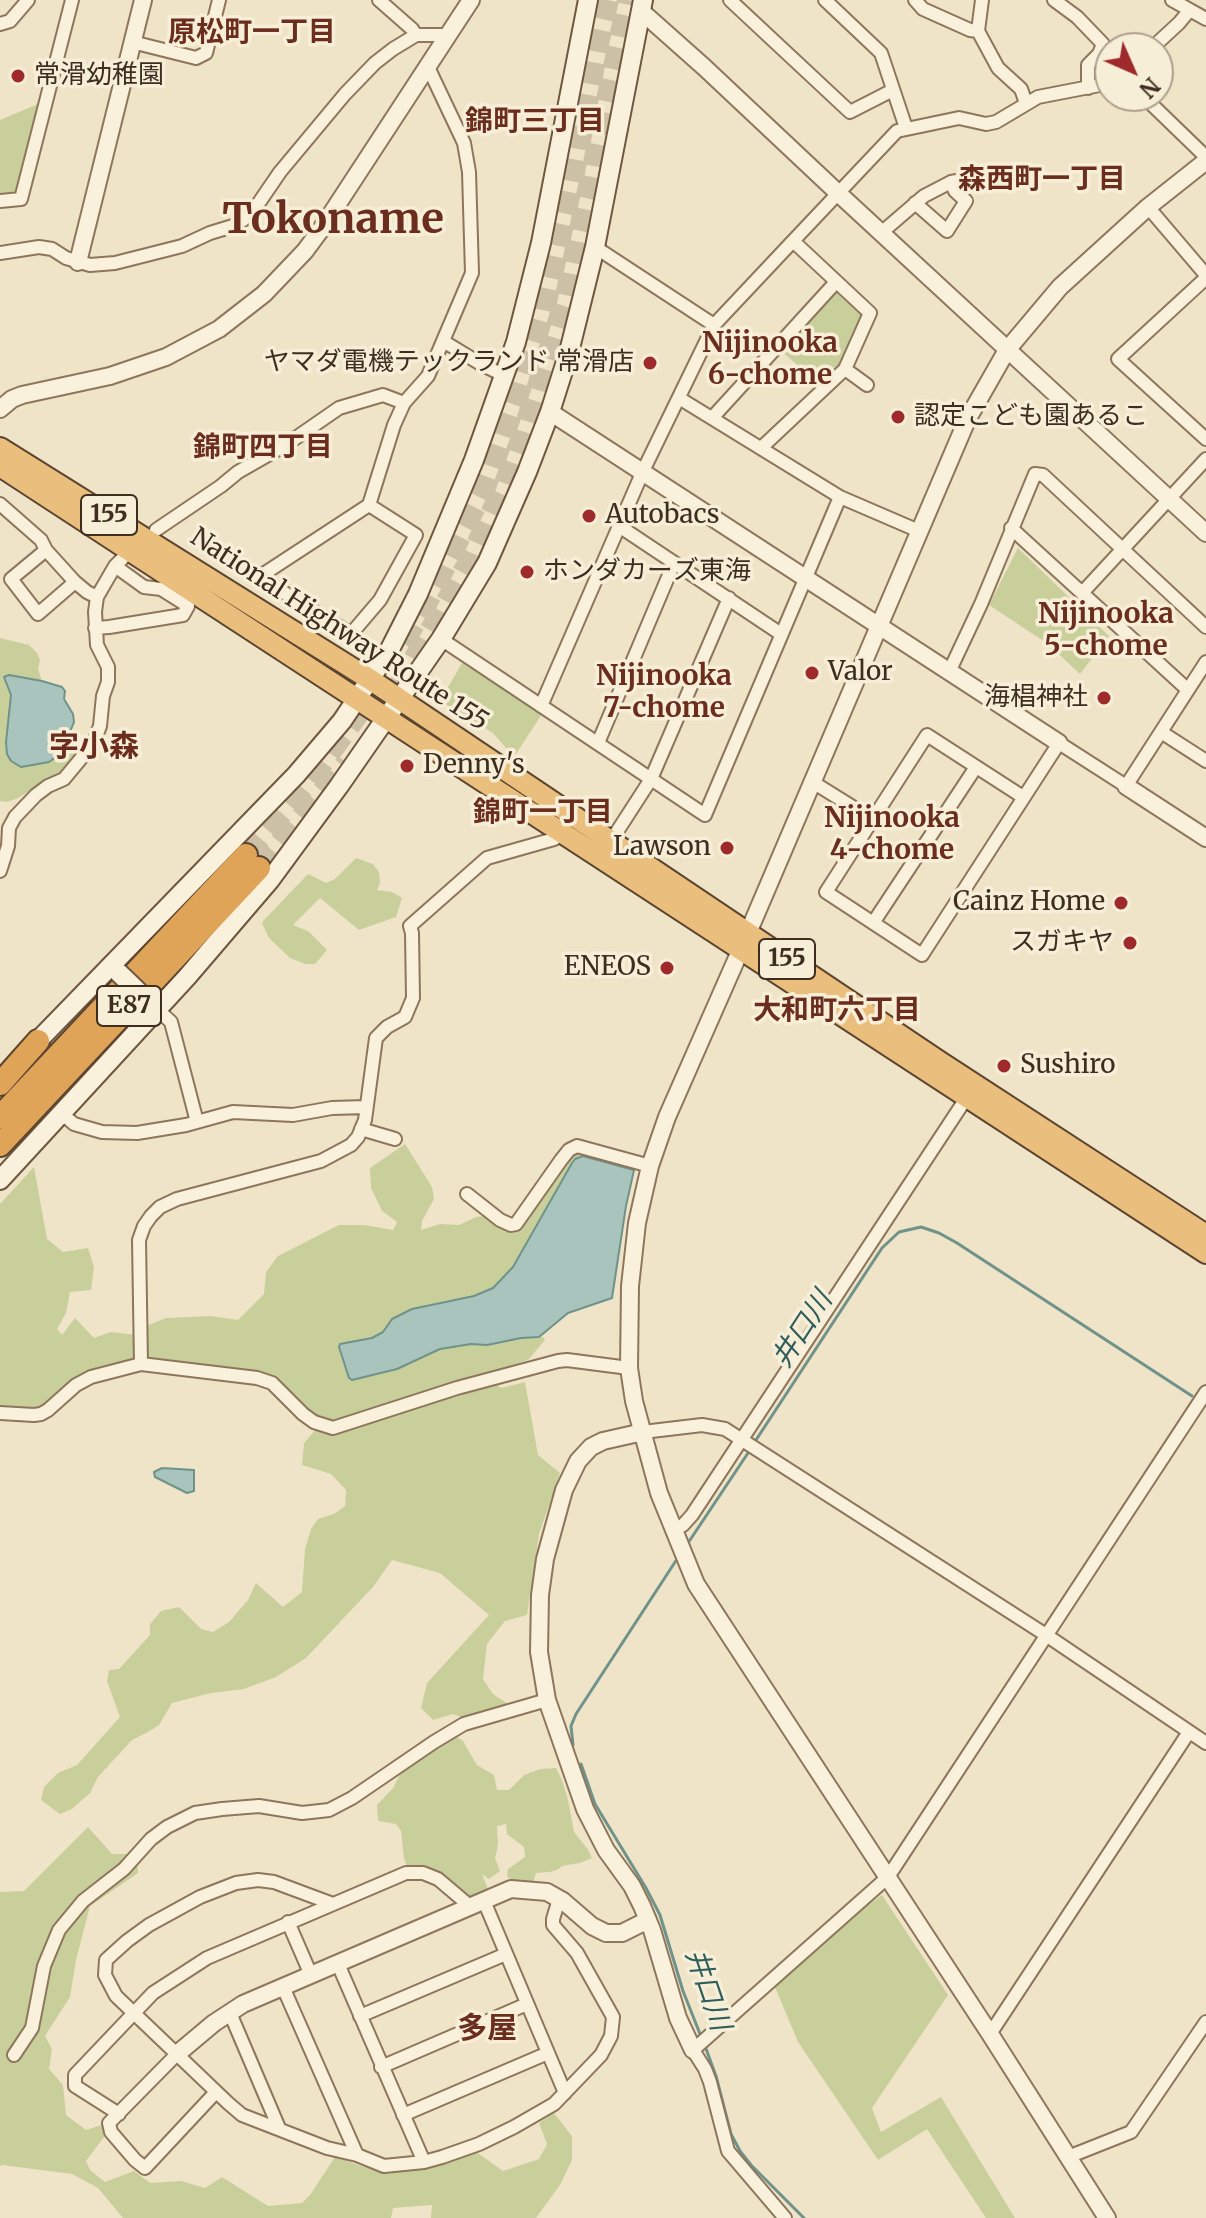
<!DOCTYPE html>
<meta charset="utf-8">
<style>
body{margin:0}
#map{position:relative;width:1206px;height:2218px;overflow:hidden;background:#f0e4c8;font-family:Merriweather,serif}
canvas{display:block}
.north{position:absolute;left:1094px;top:32px;width:80px;height:80px;box-sizing:border-box;background:#f7eed8;border:2px solid #ada18e;border-radius:50%;rotate:135deg;font-size:22px;font-weight:700;line-height:32px;text-align:center;color:#3d2e20}
.north::after{content:'';display:block;margin:auto;width:28px;height:36px;background:#9e2a2b;clip-path:polygon(50% 0,100% 100%,50% 72%,0 100%)}
</style>
<div id="map">
<canvas width="1206" height="2218"></canvas>
<div class="north">N</div>
</div>
<script>
const ctx = document.querySelector('canvas').getContext('2d');
ctx.lineJoin = 'round';
function paint(path, color) { ctx.fillStyle = color; ctx.fill(path, 'evenodd'); }
const shape = rows => new Path2D(rows.map(r => 'M' + r).join(''));
function strokePath(path, color, width, dash) { ctx.strokeStyle = color; ctx.lineWidth = width; ctx.lineCap = dash ? 'butt' : 'round'; ctx.setLineDash(dash || []); ctx.stroke(path); }
function write(font, color, halo, rows, align = 'center') {
  ctx.font = font + ' Merriweather,"Noto Sans JP",serif'; ctx.lineWidth = 7; ctx.setLineDash([]); ctx.textBaseline = 'middle'; ctx.strokeStyle = halo; ctx.fillStyle = color; for (const [text, x, y, turn = 0] of rows) {
    ctx.save(); ctx.translate(x, y); ctx.rotate((+turn || 0) * Math.PI / 180); ctx.textAlign = isNaN(turn) ? turn : align; if (halo) ctx.strokeText(text, 0, 0); ctx.fillText(text, 0, 0); ctx.restore();
  }
}
paint(shape([
 [38,104,17,196,0,197,0,120],
 [834,289,863,315,840,364,820,376,810,376,780,350],
 [1018,548,1109,636,1080,674,1048,644,989,605],
 [0,638,29,645,37,653,40,660,38,669,42,681,9,675,4,677,11,695,10,705,56,757,66,742,75,742,82,748,79,757,62,775,48,780,16,799,6,802,0,801],
 [462,663,542,714,514,757,493,733,440,701],
 [356,858,373,864,379,872,380,883,377,890,392,892,402,898,396,917,359,930,320,898,293,925,308,931,327,950,315,964,305,964,290,958,269,938,262,923,265,919,308,874,326,883,335,879],
 [405,1144,432,1187,434,1199,422,1221,421,1230,440,1224,459,1225,476,1217,486,1216,514,1231,572,1154,580,1151,583,1156,575,1159,573,1163,513,1267,493,1288,474,1296,440,1302,392,1319,383,1332,372,1338,341,1344,397,1369,440,1349,471,1344,487,1345,521,1338,543,1337,545,1340,528,1360,335,1423,317,1420,274,1379,253,1371,147,1361,146,1326,166,1318,210,1316,238,1320,264,1294,266,1272,278,1256,339,1225,365,1225,393,1230,397,1222,382,1211,371,1188,370,1168],
 [34,1167,47,1239,63,1252,88,1248,94,1267,91,1290,70,1292,66,1313,57,1329,62,1335,75,1318,94,1338,111,1332,137,1335,136,1361,95,1370,37,1412,0,1411,0,1204],
 [493,1382,501,1388,525,1382,538,1455,560,1473,539,1534,527,1615,505,1621,487,1644,483,1679,493,1694,508,1704,461,1717,453,1714,433,1720,421,1708,427,1683,489,1615,440,1573,392,1560,373,1587,306,1658,276,1677,244,1689,211,1693,172,1703,159,1725,148,1732,132,1740,98,1777,90,1793,72,1809,60,1814,41,1800,44,1787,58,1773,77,1765,120,1717,107,1681,109,1670,119,1669,150,1635,150,1624,161,1611,179,1607,201,1629,213,1632,229,1622,248,1600,256,1583,283,1607,302,1592,305,1549,311,1529,318,1519,334,1514,345,1506,346,1490,331,1474,302,1465,304,1443,317,1428],
 [457,1737,463,1741,477,1765,494,1775,497,1790,509,1790,524,1775,540,1769,556,1768,562,1780,568,1800,574,1832,587,1848,592,1858,580,1863,562,1866,557,1870,550,1872,536,1873,533,1882,512,1881,507,1876,508,1869,525,1857,524,1847,507,1834,506,1824,497,1826,498,1845,495,1858,500,1871,489,1879,482,1874,490,1894,470,1900,443,1875,430,1868,418,1867,408,1868,404,1859,401,1831,396,1824,378,1821,377,1805,393,1788,402,1770],
 [88,1827,112,1854,137,1854,138,1873,90,1906,76,1960,70,1997,45,2036,52,2049,49,2069,63,2085,66,2115,86,2130,101,2125,107,2133,86,2161,90,2170,105,2182,134,2171,150,2183,181,2181,205,2188,222,2177,268,2206,302,2203,310,2195,335,2157,384,2174,428,2166,475,2151,503,2171,539,2159,547,2144,539,2123,554,2113,572,2136,572,2160,560,2185,536,2218,431,2218,432,2205,393,2208,391,2218,123,2218,98,2188,72,2174,2,2165,0,2166,0,1892,24,1891],
 [882,1895,948,1995,872,2108,881,2132,941,2097,1015,2218,986,2218,927,2129,878,2160,798,2042,775,1987,853,1916]
]), '#c9cf9b');
const water = shape([
 [9,675,42,681,62,687,65,691,64,699,73,714,74,722,66,742,56,757,49,762,21,767,11,761,7,754,6,742,11,695,4,677,9,675],
 [583,1156,634,1170,626,1206,612,1298,568,1313,539,1337,521,1338,487,1345,471,1344,440,1349,397,1369,352,1380,349,1378,339,1347,340,1344,372,1338,383,1332,392,1319,412,1309,474,1296,493,1288,513,1267,572,1163,575,1159,583,1156],
 [162,1468,194,1470,194,1491,187,1493,155,1477,154,1472,162,1468]
]);
paint(water, '#a9c4bc');
strokePath(water, '#6f938a', 2);
strokePath(shape([
 [754,1443,882,1248,899,1232,921,1227,939,1233,957,1243,1192,1396],
 [688,1543,750,1450],
 [573,1745,571,1726,576,1714,679,1556],
 [581,1764,595,1804,646,1888,660,1915,683,1991,702,2039],
 [705,2046,716,2076,731,2134,740,2151,751,2165,804,2218]
]), '#6f938a', 3);
strokePath(shape([
 [398,688,469,562,504,486,521,440,565,301,628,0],
 [246,855,310,780,374,692,427,602,485,487,518,395,544,311,572,183,598,44,608,0],
 [259,868,347,763]
]), '#ccc0a6', 22, [22, 11]);
const minor = shape([
 [379,0,412,29,416,35],
 [730,0,850,112,893,90],
 [825,0,881,53,906,128],
 [915,0,923,9,970,30,978,31,998,68,1021,89,1026,103],
 [1054,0,1077,17,1103,44,1099,54,1088,65,1088,88],
 [1172,0,1206,19],
 [0,24,10,21,28,0],
 [978,31,982,0],
 [132,42,196,58,206,53,219,0],
 [1152,48,1179,23,1189,11],
 [1143,96,1206,157],
 [0,201,21,199,72,0],
 [915,203,947,231,966,201,955,191,951,182],
 [1148,207,1206,275],
 [881,233,924,196,951,182,986,176],
 [793,241,897,131,959,118,986,124,996,122,1038,97,1110,83],
 [595,247,714,325],
 [0,253,39,247,52,249,66,258,90,265,115,263,182,246,210,233,233,226,243,220,254,210,280,172,345,94,375,63,393,49,416,35,448,35],
 [1206,278,1118,359,1206,439],
 [443,341,479,363,505,376],
 [845,369,867,385],
 [679,398,840,497,919,531],
 [712,418,836,282],
 [0,504,41,540,46,550,75,582,87,592,97,597],
 [369,505,416,535,380,600,351,634,259,577,369,505,394,425,404,403,428,376,472,273,469,172,464,143,428,67],
 [619,526,781,634],
 [1011,528,1188,690],
 [156,530,221,486,238,472,287,444,339,408,383,395,404,403],
 [46,550,11,579,38,614,75,582],
 [1082,593,1206,459],
 [95,628,109,627,183,615,188,606,161,589,144,587,115,566],
 [441,639,705,815,840,497],
 [949,672,981,604,1035,474,1043,475,1206,627],
 [541,706,643,471,714,325,793,241,870,313,845,369,761,448],
 [1161,732,1206,761],
 [598,743,674,563],
 [811,781,872,819],
 [1023,797,927,735,826,892,922,955,1059,743,1126,786,1206,662],
 [611,841,651,779,729,598],
 [0,871,8,846,9,828,15,817,36,795,48,786,64,779,93,744,100,726,103,696,108,682,108,667,97,645,95,612,97,597,115,566,123,558],
 [873,923,976,767],
 [157,1009,171,1022,197,1122],
 [60,1112,74,1124,102,1132,137,1133,186,1125,233,1112,293,1115,332,1108,366,1107],
 [361,1129,395,1139],
 [467,1194,500,1220,511,1225,516,1224,561,1160,569,1150,577,1146,650,1166],
 [141,1364,139,1240,144,1226,151,1216,160,1207,177,1199,321,1161,351,1145,358,1137,365,1120,376,1038,387,1027,405,1017,413,998,412,933,410,926,487,858,554,839,563,834],
 [0,1413,34,1415,41,1414,48,1410,76,1385,91,1377,141,1364,257,1378,272,1383,303,1414,314,1422,333,1428,457,1388,558,1361,567,1360,629,1368],
 [643,1432,702,1425,725,1429,1046,1635,1206,1743],
 [674,1530,683,1525,692,1515,967,1097],
 [484,1901,565,2093],
 [333,1904,274,1882,258,1880,236,1883,200,1897,149,1925,127,1941,106,1960,105,1975,116,1996,228,2103,242,2115,327,2148,357,2155,384,2166,424,2162,442,2157,479,2144,514,2127,554,2104,601,2055,611,2036,613,2017,577,1953,553,1925,553,1919,559,1899],
 [288,1922,311,1975],
 [338,1964,424,2162],
 [283,1987,357,2155],
 [230,2013,279,2128],
 [360,2016,506,1954],
 [990,2034,1189,1732],
 [177,2054,109,2123,111,2132,135,2160,145,2168,216,2092],
 [14,2055,32,2028,44,1966,59,1930,83,1901,124,1869,151,1839,167,1827,195,1813,222,1809,259,1806,302,1813,329,1810,352,1798,434,1742,464,1724,547,1700],
 [381,2067,527,2004],
 [119,2114,75,2086,75,2075,153,1993,207,1958,406,1873,423,1873,438,1879,471,1907],
 [403,2115,548,2053],
 [1068,2157,1131,2132,1206,2022],
 [785,2218,728,2151,710,2082,705,2069,693,2050,888,1877,1206,1392]
]);
const tertiary = shape([
 [641,11,704,67,838,193,1206,533],
 [78,262,143,0],
 [0,409,12,399,22,395,110,376,166,357,219,329,264,294,305,251,322,228,471,0],
 [550,412,1059,743],
 [1126,786,1206,838],
 [643,1432,603,1441,591,1447,578,1461,564,1490,545,1559,540,1595,539,1652,547,1700,585,1809,606,1850,632,1886,642,1906,652,1930,678,2018,693,2050],
 [177,2054,214,2023,243,2004,511,1889,547,1892,563,1901,592,1926,606,1933,622,1933,648,1920],
 [1107,2218,990,2034,696,1584,659,1493,634,1401,629,1368,630,1286,637,1223,650,1166,667,1117,748,933,967,420,1007,350,1060,287,1148,207,1206,161]
]);
const secondary = shape([
 [30,1049,296,775,342,721,389,651,418,594,474,460,516,342,541,243,588,0],
 [0,1180,187,977,270,880,339,786,441,639,487,563,527,472,550,412,569,352,595,247,643,0]
]);
const trunk = shape([
 [0,448,371,680,940,1062,1206,1235],
 [0,466,1206,1253]
]);
const motorway = shape([
 [0,1084,38,1041],
 [0,1117,246,855],
 [0,1145,259,868]
]);
strokePath(minor, '#8d765c', 16);
strokePath(tertiary, '#8d765c', 20);
strokePath(secondary, '#6f573f', 22);
strokePath(trunk, '#5b4430', 24);
strokePath(motorway, '#5b4430', 26);
strokePath(minor, '#faf1dc', 12);
strokePath(tertiary, '#faf1dc', 16);
strokePath(secondary, '#faf1dc', 18);
strokePath(trunk, '#eabe7c', 20);
strokePath(motorway, '#e0a458', 22);
const secondaryBridge = shape([
 [119,973,149,1002]
]);
strokePath(secondaryBridge, '#6f573f', 22, []);
strokePath(secondaryBridge, '#faf1dc', 18);
for (const [x, y, r, color] of [
 [18,76,8,"#9e2a2b"],
 [650,363,8,"#9e2a2b"],
 [898,417,8,"#9e2a2b"],
 [589,516,8,"#9e2a2b"],
 [527,572,8,"#9e2a2b"],
 [812,673,8,"#9e2a2b"],
 [1104,698,8,"#9e2a2b"],
 [407,766,8,"#9e2a2b"],
 [727,848,8,"#9e2a2b"],
 [1121,903,8,"#9e2a2b"],
 [1130,943,8,"#9e2a2b"],
 [667,968,8,"#9e2a2b"],
 [1004,1066,8,"#9e2a2b"]
]) { const dot = new Path2D(); dot.arc(x, y, r, 0, 2 * Math.PI); ctx.fillStyle = color; ctx.fill(dot); strokePath(dot, '#f7eed8', 3); }
for (const [x, y, w] of [
 [109,515,56],
 [787,959,56],
 [129,1006,64]
]) { const box = new Path2D(); box.roundRect(x - w / 2, y - 20, w, 40, 6); ctx.fillStyle = '#f7eed8'; ctx.fill(box); strokePath(box, '#3d2e20', 2); }
write('bold 24px', '#3d2e20', null, [
 ["155",109,515],
 ["155",787,959],
 ["E87",129,1006]
]);
write('26px', '#3d2e20', '#f7eed8', [
 ["常滑幼稚園",34,76],
 ["ヤマダ電機テックランド 常滑店",634,363,"right"],
 ["認定こども園あるこ",914,417],
 ["Autobacs",605,516],
 ["ホンダカーズ東海",543,572],
 ["Valor",828,673],
 ["海椙神社",1088,698,"right"],
 ["Denny's",423,766],
 ["Lawson",711,848,"right"],
 ["Cainz Home",1105,903,"right"],
 ["スガキヤ",1114,943,"right"],
 ["ENEOS",651,968,"right"],
 ["Sushiro",1020,1066]
], 'left');
write('26px', '#3d2e20', '#f7eed8', [
 ["National Highway Route 155",339,630,33]
]);
write('bold 28px', '#6b2e1e', '#f7eed8', [
 ["原松町一丁目",252,33],
 ["錦町三丁目",535,122],
 ["森西町一丁目",1042,180],
 ["Nijinooka",770,344],
 ["6-chome",770,376],
 ["錦町四丁目",263,448],
 ["Nijinooka",1106,615],
 ["5-chome",1106,647],
 ["Nijinooka",664,677],
 ["7-chome",664,709],
 ["錦町一丁目",543,813],
 ["Nijinooka",892,819],
 ["4-chome",892,851],
 ["大和町六丁目",837,1011]
]);
write('italic 28px', '#2f5d5a', '#f7eed8', [
 ["井口川",803,1330,-57],
 ["井口川",707,1990,71]
]);
write('bold 30px', '#6b2e1e', '#f7eed8', [
 ["字小森",94,748],
 ["多屋",487,2030]
]);
write('bold 42px', '#6b2e1e', '#f7eed8', [
 ["Tokoname",333,221]
]);
</script>
